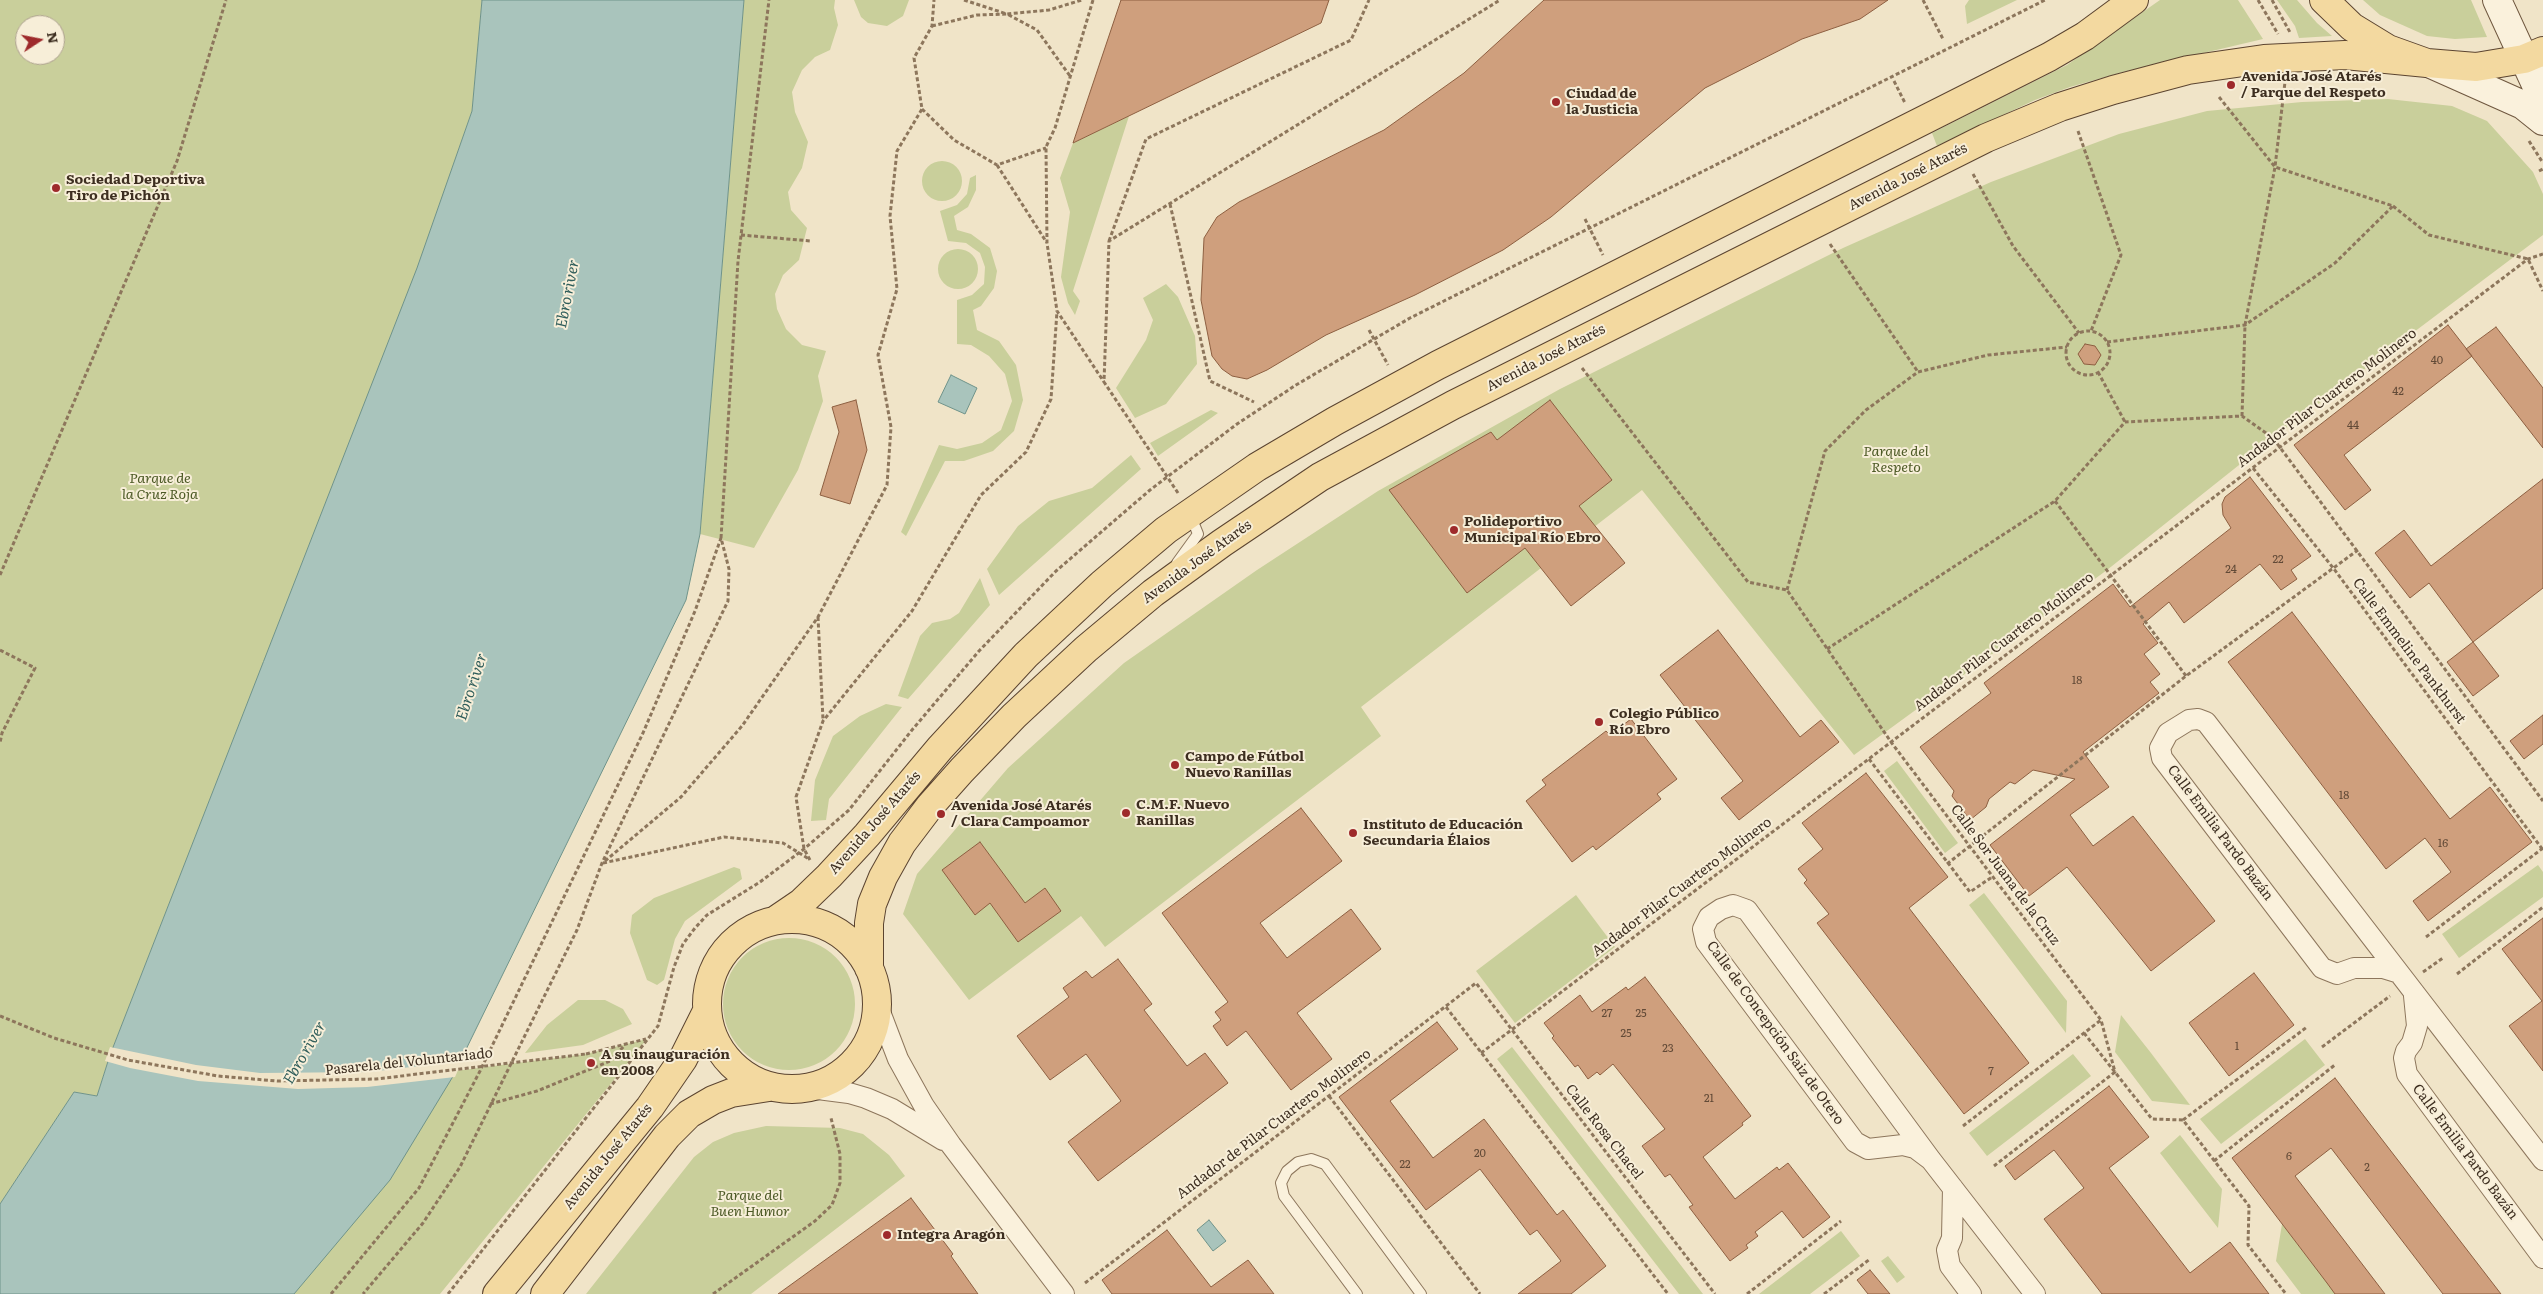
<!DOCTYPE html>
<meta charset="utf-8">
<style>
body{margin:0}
#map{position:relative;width:2543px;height:1294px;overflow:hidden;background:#f0e4c8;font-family:Literata,serif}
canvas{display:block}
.north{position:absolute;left:15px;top:15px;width:50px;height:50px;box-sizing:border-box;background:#f7eed8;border:1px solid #ada18e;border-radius:50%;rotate:79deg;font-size:14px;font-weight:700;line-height:20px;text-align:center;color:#3d2e20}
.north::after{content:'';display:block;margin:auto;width:18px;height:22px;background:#9e2a2b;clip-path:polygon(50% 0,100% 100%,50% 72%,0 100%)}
</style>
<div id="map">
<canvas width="2543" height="1294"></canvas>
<div class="north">N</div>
</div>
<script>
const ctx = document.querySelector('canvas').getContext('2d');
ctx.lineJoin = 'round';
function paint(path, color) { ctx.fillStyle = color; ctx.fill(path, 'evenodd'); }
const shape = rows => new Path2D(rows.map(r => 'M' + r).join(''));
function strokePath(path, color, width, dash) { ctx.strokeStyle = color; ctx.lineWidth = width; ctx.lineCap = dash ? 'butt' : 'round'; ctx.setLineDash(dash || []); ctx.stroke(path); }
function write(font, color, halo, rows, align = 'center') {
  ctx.font = font + ' Literata,serif'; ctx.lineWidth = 4; ctx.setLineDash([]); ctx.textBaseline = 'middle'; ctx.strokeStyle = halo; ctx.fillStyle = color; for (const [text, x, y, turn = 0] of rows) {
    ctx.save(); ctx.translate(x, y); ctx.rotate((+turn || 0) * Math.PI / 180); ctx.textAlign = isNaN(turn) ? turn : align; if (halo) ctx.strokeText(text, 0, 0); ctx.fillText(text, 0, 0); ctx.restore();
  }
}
paint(shape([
 [0,0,482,0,472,111,418,268,110,1055,97,1096,74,1092,0,1204],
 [25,25,55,25,55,55,25,55],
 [744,0,835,0,834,8,838,25,830,50,815,57,802,70,792,92,795,112,808,142,802,168,788,192,791,210,807,228,799,260,783,275,775,294,777,309,786,329,802,345,826,351,818,376,823,401,798,470,754,548,700,534],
 [854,0,909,0,903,16,887,26,868,23,861,17],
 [1969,0,2017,0,1967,24,1965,6],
 [2160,0,2238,0,2263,39,2123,72,2070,87,2035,100,1937,146,1932,133,2067,65],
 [2277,0,2297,0,2317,23,2332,36,2299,38,2295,26],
 [2363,0,2471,0,2487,37,2455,39,2427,36,2380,15],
 [2388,99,2452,106,2487,121,2533,172,2543,194,2543,235,2273,438,2107,570,1854,755,1642,490,1361,707,1381,736,1105,947,1081,916,969,1000,903,914,917,874,1008,768,1124,663,1257,570,1378,491,1560,389,1843,248,1991,182,2119,134,2207,111,2302,102],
 [1129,116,1073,291,1080,301,1075,315,1068,303,1061,277,1070,212,1060,178,1073,143],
 '922 181a20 20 0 1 1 40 0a20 20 0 1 1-40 0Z',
 [976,175,976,190,968,207,954,216,957,230,971,234,990,248,997,271,994,288,981,306,973,310,977,330,999,341,1016,365,1023,400,1014,431,993,451,964,461,945,461,906,536,901,532,939,445,957,449,982,443,1001,430,1012,401,1005,374,989,356,971,345,957,344,957,300,972,295,984,284,985,267,980,253,966,243,948,241,940,211,957,205,967,194,970,178],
 '938 269a20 20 0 1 1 40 0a20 20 0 1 1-40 0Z',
 [1166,284,1178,297,1195,336,1197,364,1166,404,1135,418,1116,388,1146,340,1153,320,1143,298],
 [1211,410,1218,413,1158,456,1150,443],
 [1131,455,1141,469,999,595,987,569,1018,526,1049,501,1092,488],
 [980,578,990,605,908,699,898,696,920,636,932,623,950,619,959,613],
 [886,704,902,707,829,799,826,820,811,821,815,780,833,736,860,716],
 [1897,761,1958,843,1945,853,1884,771],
 [2538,865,2543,872,2543,897,2459,958,2442,934],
 [734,867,740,869,742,879,685,921,675,939,664,980,657,985,647,980,630,933,632,915,654,898],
 [1984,893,2067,1001,2066,1033,1969,905],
 [1576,895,1615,947,1515,1023,1476,971],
 '723 1004a66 66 0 1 1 132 0a66 66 0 1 1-132 0Z',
 [578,1000,605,1000,623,1009,632,1024,583,1045,525,1053,547,1025],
 [2121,1015,2151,1053,2190,1105,2152,1101,2115,1052],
 [647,1039,440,1294,294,1294,455,1071,586,1054],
 [2305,1039,2325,1065,2221,1144,2200,1119],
 [1512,1047,1703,1294,1679,1294,1497,1059],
 [2073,1054,2091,1076,1987,1156,1969,1133],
 [766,1126,840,1128,863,1134,889,1155,905,1176,751,1294,586,1294,694,1157,713,1142,734,1133],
 [2180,1135,2222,1189,2218,1228,2160,1153],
 [2282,1224,2336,1294,2301,1294,2276,1261],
 [1841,1231,1860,1256,1810,1294,1759,1294],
 [1888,1256,1905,1277,1897,1283,1881,1261]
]), '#c9cf9b');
const water = shape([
 [482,0,744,0,700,534,686,600,452,1078,390,1180,294,1294,0,1294,0,1204,74,1092,97,1096,110,1055,417,268,472,111,482,0],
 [951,375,977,388,965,414,938,402,951,375],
 [1209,1220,1226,1241,1213,1251,1197,1230,1209,1220]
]);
paint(water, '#a9c4bc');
strokePath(water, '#6f938a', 1);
paint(shape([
 [110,1047,196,1065,260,1073,369,1072,462,1061,455,1077,367,1087,298,1089,198,1081,130,1068,105,1061]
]), '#f0e4c8');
const building = shape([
 [1121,0,1329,0,1321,23,1073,143,1121,0],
 [1544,0,1888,0,1860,19,1802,39,1705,88,1551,217,1503,250,1415,295,1326,335,1267,370,1247,379,1232,376,1222,369,1212,356,1201,300,1204,238,1217,217,1239,202,1384,130,1464,73,1544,0],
 [2448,325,2472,356,2344,455,2371,490,2345,510,2294,445,2448,325],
 [2496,327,2543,388,2543,448,2466,349,2496,327],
 [2085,344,2095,346,2101,355,2095,365,2084,364,2078,354,2085,344],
 [856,400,867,450,850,504,820,495,839,432,832,407,856,400],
 [1550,400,1612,480,1579,506,1625,563,1571,606,1525,548,1467,593,1389,490,1491,432,1497,440,1550,400],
 [2250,477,2311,556,2291,570,2297,579,2281,590,2260,564,2184,623,2169,602,2143,624,2158,643,2144,654,2160,674,2150,682,2159,693,2083,752,2109,787,2070,815,2093,846,2133,816,2215,921,2151,971,2067,867,2029,896,1990,845,2075,779,2033,770,2015,784,2010,782,1989,799,1986,807,1970,820,1952,796,1954,791,1920,747,1991,693,1984,683,2113,584,2130,607,2231,528,2223,515,2222,504,2225,497,2250,477],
 [2543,479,2543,588,2473,642,2429,583,2410,598,2375,553,2404,530,2431,566,2543,479],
 [2292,612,2450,819,2490,787,2532,842,2428,921,2413,901,2451,872,2425,838,2386,869,2228,662,2292,612],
 [1718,630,1800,737,1821,720,1839,742,1739,820,1721,798,1743,781,1660,675,1718,630],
 [2473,642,2499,676,2473,696,2447,662,2473,642],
 [2543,715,2543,744,2524,759,2510,741,2543,715],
 [1631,719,1677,779,1657,794,1661,799,1596,850,1593,846,1572,862,1526,801,1546,785,1542,780,1606,731,1610,735,1631,719],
 [1866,773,1948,877,1909,908,2029,1063,1964,1114,1817,923,1829,914,1804,883,1807,880,1798,869,1823,849,1802,823,1866,773],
 [1301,808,1342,861,1260,923,1287,958,1351,909,1381,949,1297,1013,1332,1059,1291,1090,1246,1031,1227,1046,1213,1026,1221,1020,1215,1012,1228,1002,1162,913,1301,808],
 [980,842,1025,903,1045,888,1061,911,1018,942,990,903,975,915,942,870,980,842],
 [2543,918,2543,1071,2509,1026,2542,1001,2502,949,2543,918],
 [1118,959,1152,1004,1144,1010,1187,1066,1205,1053,1228,1083,1098,1181,1068,1142,1121,1101,1086,1054,1050,1080,1017,1036,1069,997,1063,988,1086,971,1092,978,1118,959],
 [2254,973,2294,1025,2229,1076,2189,1023,2254,973],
 [1645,977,1751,1116,1742,1123,1743,1125,1703,1157,1735,1199,1777,1167,1779,1170,1788,1163,1830,1217,1803,1238,1782,1211,1755,1232,1758,1236,1746,1245,1748,1248,1730,1261,1689,1207,1693,1205,1670,1174,1665,1177,1642,1146,1665,1129,1613,1064,1600,1075,1597,1072,1588,1079,1578,1065,1575,1067,1552,1038,1554,1036,1544,1023,1580,995,1592,1012,1626,987,1628,990,1645,977],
 [1437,1022,1458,1049,1390,1101,1433,1158,1484,1119,1557,1215,1563,1210,1606,1266,1571,1294,1518,1294,1561,1261,1537,1230,1530,1235,1480,1169,1426,1210,1339,1097,1437,1022],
 [2335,1078,2367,1120,2501,1294,2443,1294,2331,1148,2295,1176,2385,1294,2335,1294,2327,1283,2232,1158,2335,1078],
 [2109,1086,2149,1137,2109,1168,2190,1273,2230,1242,2269,1294,2102,1294,2044,1219,2084,1188,2054,1150,2015,1180,2005,1166,2109,1086],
 [911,1198,953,1254,951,1256,978,1294,778,1294,911,1198],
 [1167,1230,1211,1287,1248,1260,1274,1294,1112,1294,1102,1280,1167,1230],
 [1870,1270,1890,1294,1868,1294,1857,1280,1870,1270]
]);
paint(building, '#cf9f7d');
strokePath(building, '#8d5f41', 1);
const lane = shape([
 [1177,563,1198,534,1190,514],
 [1357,1294,1284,1196,1281,1183,1287,1171,1298,1162,1311,1159,1325,1164,1421,1294]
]);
const street = shape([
 [2396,972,2383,968,2354,968,2337,974,2322,968,2162,758,2160,748,2168,733,2189,720,2198,719,2206,722,2543,1160],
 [2414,996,2417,1026,2412,1043,2406,1051,2404,1058,2407,1074,2543,1258],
 [877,1004,898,1059,924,1106,951,1145,1064,1294],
 [810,1088,849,1093,866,1098,892,1109,943,1140],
 [1931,1160,1915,1148,1903,1145,1868,1149,1855,1142,1706,942,1703,929,1709,917,1721,909,1733,905,1747,910,1931,1160,2035,1294],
 [1953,1188,1952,1238,1947,1250,1950,1266,1971,1294]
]);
const secondary = shape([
 [2497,0,2543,100],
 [2431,64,2523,105,2543,121]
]);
const primary = shape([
 [2324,0,2352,27,2388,49,2427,63,2476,67,2524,59,2543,51],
 '707 1004a85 85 0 1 1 170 0a85 85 0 1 1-170 0Z',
 [776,920,801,903,829,876,867,835,940,748,1026,655,1102,584,1166,530,1257,467,1335,421,1438,365,2049,57,2085,36,2134,0],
 [869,968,869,923,872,904,883,877,902,843,930,806,962,770,1014,716,1086,649,1153,593,1222,543,1320,477,1453,405,1986,138,2060,107,2113,90,2188,70,2264,59,2345,55,2427,63],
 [497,1294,650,1107,683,1059,707,1011],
 [545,1294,667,1136,689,1114,713,1100,731,1093,769,1087]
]);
strokePath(lane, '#8d765c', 12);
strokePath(street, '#8d765c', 22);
strokePath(secondary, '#6f573f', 30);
strokePath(primary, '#5b4430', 30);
strokePath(shape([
 [964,0,1007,14,1049,10,1082,0],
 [1093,0,1055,128,1046,147,1047,243,1057,311,1104,382],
 [1923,0,1943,39],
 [2258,0,2278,34],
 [2272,0,2291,34],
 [932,26,977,15,1007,14,1037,30,1070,76],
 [1894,81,1905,103],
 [922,109,954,140,997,165,1046,148],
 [2078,131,2121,255,2091,331],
 [2529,141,2543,163],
 [997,165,1047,243],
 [2539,171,2543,169],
 [1973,174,2013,246,2079,333],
 [1170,204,1210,381,1254,402],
 [2393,206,2429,235,2528,259,2543,291],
 [1585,219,1603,255],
 [741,235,811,241],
 [1109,241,1146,139,1351,40,1369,0],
 [1830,244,1918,372],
 [1369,330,1388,365],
 '2066 353a22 22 0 1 1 44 0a22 22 0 1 1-44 0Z',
 [2107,342,2245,325,2335,263,2393,206,2275,167,2219,97],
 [1582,368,1748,582,1787,590,1891,742,2101,1020,2115,1072,1994,1166],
 [2098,372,2125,422],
 [2242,416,2245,325,2275,167,2285,82],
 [2253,468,2334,569,2543,850],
 [1178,493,1104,382,1109,241,1500,0],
 [2055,501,2186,676],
 [721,538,738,261,769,0],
 [0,575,177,161,226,0],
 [1787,590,1825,451,1866,410,1918,372,1988,355,2067,347],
 [818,617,823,720],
 [1827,649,2055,501,2125,422,2242,416,2273,438,2543,801],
 [0,650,35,668,2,733,0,743],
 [1869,759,1970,892,1992,877],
 [810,860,804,849,796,797,823,721,912,611,981,495,1026,452,1051,399,1057,311],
 [605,861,681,797,742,726,818,617,887,485,891,427,878,355,897,289,890,216,897,151,922,109,914,58,932,26,934,0],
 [603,863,724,837,783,843,809,859],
 [1947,864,2186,676,2358,550],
 [2426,937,2543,848],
 [2423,972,2443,958],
 [2457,974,2543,907],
 [1446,1007,1668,1294],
 [2084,1033,2152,1119,2183,1120,2249,1206,2248,1245,2286,1294],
 [2322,1047,2390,996],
 [1481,1053,2528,259,2543,254],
 [586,1054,646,1039],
 [1329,1096,1480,1294],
 [490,1104,537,1091,610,1061,625,1045],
 [2183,1120,2307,1027],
 [1963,1126,2101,1020],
 [2214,1161,2336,1064],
 [1085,1283,1476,983,1715,1294],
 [331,1294,419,1188,480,1071,643,733,695,611,721,538,729,569,728,601,602,863,577,930,460,1167,423,1223,363,1294],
 [448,1294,658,1026,674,967,683,944,695,928,707,915,760,882,804,849,849,810,912,730,979,651,1056,571,1150,490,1237,424,1296,385,1410,318,2045,0],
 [713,1294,815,1221,832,1205,840,1183,840,1154,831,1118],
 [1747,1294,1841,1221],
 [1824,1294,1870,1259]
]), '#8d765c', 3, [4, 2.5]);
strokePath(lane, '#faf1dc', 10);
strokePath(street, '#faf1dc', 20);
strokePath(secondary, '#faf1dc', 28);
strokePath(primary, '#f3d9a0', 28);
strokePath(shape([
 [0,1016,54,1038,128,1060,218,1076,277,1081,376,1079,586,1054]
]), '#8d765c', 3, [4, 2.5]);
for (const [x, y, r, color] of [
 [2231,85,5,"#9e2a2b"],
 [1556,102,5,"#9e2a2b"],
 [56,188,5,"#9e2a2b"],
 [1454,530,5,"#9e2a2b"],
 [1599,722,5,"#9e2a2b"],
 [1175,765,5,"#9e2a2b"],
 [1126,813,5,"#9e2a2b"],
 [941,814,5,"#9e2a2b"],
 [1353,833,5,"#9e2a2b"],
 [591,1063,5,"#9e2a2b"],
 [887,1235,5,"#9e2a2b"]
]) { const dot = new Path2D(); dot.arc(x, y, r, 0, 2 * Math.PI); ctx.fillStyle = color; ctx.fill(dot); strokePath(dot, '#f7eed8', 2); }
write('11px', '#624a37', null, [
 ["40",2437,361],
 ["42",2398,392],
 ["44",2353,426],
 ["22",2278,560],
 ["24",2231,570],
 ["18",2077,681],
 ["18",2344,796],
 ["16",2443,844],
 ["27",1607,1014],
 ["25",1641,1014],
 ["25",1626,1034],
 ["1",2237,1047],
 ["23",1668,1049],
 ["7",1991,1072],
 ["21",1709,1099],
 ["20",1480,1154],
 ["6",2289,1157],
 ["22",1405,1165],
 ["2",2367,1168]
]);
write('bold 14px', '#3d2e20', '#f7eed8', [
 ["Avenida José Atarés",2241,77],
 ["/ Parque del Respeto",2241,93],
 ["Ciudad de",1566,94],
 ["la Justicia",1566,110],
 ["Sociedad Deportiva",66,180],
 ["Tiro de Pichón",66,196],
 ["Polideportivo",1464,522],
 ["Municipal Río Ebro",1464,538],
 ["Colegio Público",1609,714],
 ["Río Ebro",1609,730],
 ["Campo de Fútbol",1185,757],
 ["Nuevo Ranillas",1185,773],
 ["C.M.F. Nuevo",1136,805],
 ["Ranillas",1136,821],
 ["Avenida José Atarés",951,806],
 ["/ Clara Campoamor",951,822],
 ["Instituto de Educación",1363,825],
 ["Secundaria Élaios",1363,841],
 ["A su inauguración",601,1055],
 ["en 2008",601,1071],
 ["Integra Aragón",897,1235]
], 'left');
write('14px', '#3d2e20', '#f7eed8', [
 ["Avenida José Atarés",1908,177,-27],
 ["Avenida José Atarés",1546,358,-27],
 ["Andador Pilar Cuartero Molinero",2327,398,-37],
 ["Avenida José Atarés",1197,562,-36],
 ["Andador Pilar Cuartero Molinero",2004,642,-37],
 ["Calle Emmeline Pankhurst",2409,651,53],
 ["Avenida José Atarés",875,823,-49],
 ["Calle Emilia Pardo Bazán",2220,833,53],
 ["Calle Sor Juana de la Cruz",2005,875,53],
 ["Andador Pilar Cuartero Molinero",1682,887,-37],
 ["Calle de Concepción Saiz de Otero",1775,1033,54],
 ["Pasarela del Voluntariado",409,1062,-6],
 ["Andador de Pilar Cuartero Molinero",1274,1124,-37],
 ["Calle Rosa Chacel",1604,1132,52],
 ["Calle Emilia Pardo Bazán",2465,1152,53],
 ["Avenida José Atarés",608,1157,-51]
]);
write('italic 14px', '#4d5a26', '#f7eed8', [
 ["Parque del",1896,452],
 ["Respeto",1896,468],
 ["Parque de",160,479],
 ["la Cruz Roja",160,495],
 ["Parque del",750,1196],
 ["Buen Humor",750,1212]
]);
write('italic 15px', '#2f5d5a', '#f7eed8', [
 ["Ebro river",568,294,-79],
 ["Ebro river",472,687,-72],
 ["Ebro river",305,1053,-60]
]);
</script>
